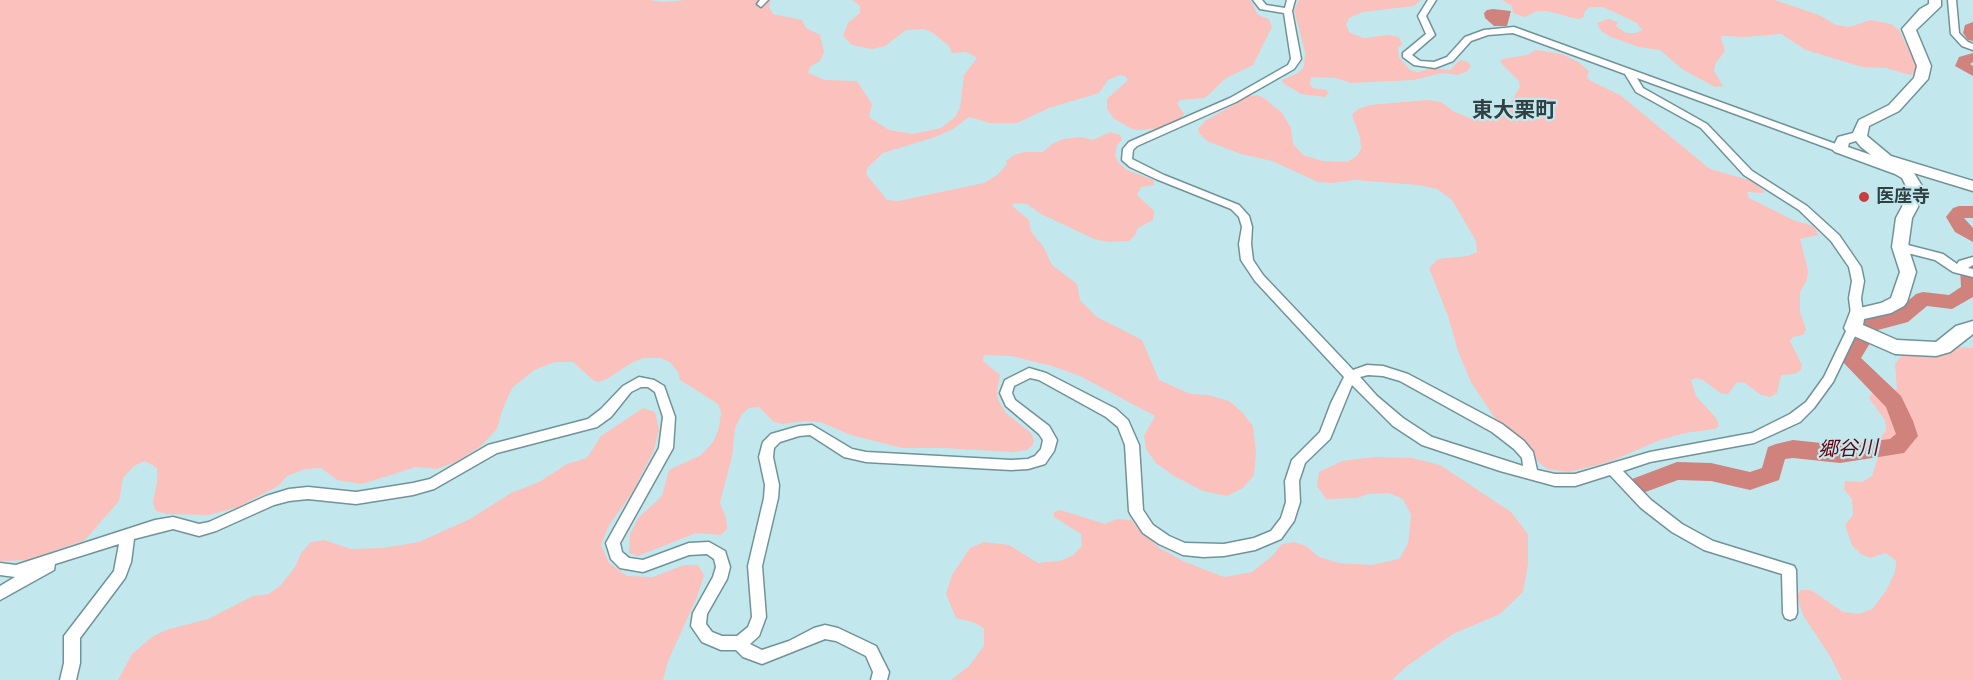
<!DOCTYPE html>
<meta charset="utf-8">
<style>
body{margin:0}
canvas{display:block;background:#c2e8ee}
</style>
<canvas width="1973" height="680"></canvas>
<script>
const ctx = document.querySelector('canvas').getContext('2d');
ctx.lineJoin = 'round';
function paint(path, color) { ctx.fillStyle = color; ctx.fill(path, 'evenodd'); }
const shape = rows => new Path2D(rows.map(r => 'M' + r).join(''));
function strokePath(path, color, width, dash) { ctx.strokeStyle = color; ctx.lineWidth = width; ctx.lineCap = dash ? 'butt' : 'round'; ctx.setLineDash(dash || []); ctx.stroke(path); }
function write(font, color, halo, rows, align = 'center') {
  ctx.font = font + ' "DejaVu Sans","Noto Sans JP",sans-serif'; ctx.lineWidth = 4.5; ctx.setLineDash([]); ctx.textBaseline = 'middle'; ctx.strokeStyle = halo; ctx.fillStyle = color; for (const [text, x, y, turn = 0] of rows) {
    ctx.save(); ctx.translate(x, y); ctx.rotate((+turn || 0) * Math.PI / 180); ctx.textAlign = isNaN(turn) ? turn : align; if (halo) ctx.strokeText(text, 0, 0); ctx.fillText(text, 0, 0); ctx.restore();
  }
}
paint(shape([
 [0,0,650,0,662,2,686,0,771,0,769,7,773,14,802,20,806,28,820,35,824,52,820,61,810,67,808,73,825,80,857,81,872,104,869,117,889,130,913,134,941,128,955,117,960,108,964,75,977,58,966,52,952,53,949,46,933,33,924,29,906,30,885,46,872,49,852,45,843,36,848,23,860,13,860,6,852,0,1250,0,1258,15,1269,19,1272,27,1253,65,1226,78,1205,98,1180,100,1177,103,1184,114,1178,121,1161,128,1139,130,1132,129,1113,118,1107,109,1107,99,1128,80,1125,76,1120,75,1108,80,1099,93,1049,108,1017,123,990,123,969,117,953,129,935,137,883,153,868,167,866,174,887,200,898,201,984,183,997,175,1007,164,1006,161,1014,155,1025,152,1043,152,1052,144,1063,139,1082,137,1093,140,1110,132,1120,135,1122,140,1117,145,1115,156,1119,163,1127,170,1154,180,1154,185,1141,187,1137,195,1154,211,1153,220,1138,228,1135,235,1129,241,1109,242,1094,239,1041,214,1027,204,1014,203,1012,206,1029,220,1031,232,1043,246,1052,265,1077,284,1080,300,1097,317,1142,340,1159,380,1190,394,1208,395,1229,401,1242,412,1253,426,1256,453,1254,475,1243,488,1227,496,1203,491,1174,476,1156,463,1146,449,1144,436,1155,416,1080,376,1052,366,1011,356,984,355,983,361,1000,375,997,392,998,400,1006,413,1031,433,1034,441,1032,446,1027,450,1012,452,944,448,902,448,851,435,820,422,805,421,783,424,774,422,759,407,749,408,742,414,735,428,732,457,721,498,720,503,726,518,727,529,721,535,696,533,638,556,629,553,630,534,638,518,662,496,669,470,701,455,713,442,719,428,721,413,718,404,680,380,678,372,670,362,660,358,644,358,631,363,607,379,598,382,593,380,573,362,555,362,534,370,512,388,502,411,497,429,481,446,456,462,437,469,416,467,362,484,337,480,321,468,305,469,287,476,278,486,238,507,209,515,167,514,156,511,153,503,157,481,157,468,145,461,134,466,123,478,119,501,85,540,27,560,0,561],
 [1299,0,1421,0,1414,6,1363,12,1349,18,1346,25,1350,33,1364,38,1389,35,1399,37,1402,44,1398,48,1399,57,1410,70,1418,72,1433,68,1450,70,1460,60,1468,62,1471,67,1466,72,1457,75,1442,73,1414,80,1352,83,1335,78,1311,77,1310,84,1313,88,1326,90,1329,93,1325,97,1301,94,1283,83,1282,80,1298,73,1304,67,1305,52,1294,10],
 [1502,0,1775,0,1819,15,1836,25,1850,27,1870,20,1891,24,1899,30,1917,67,1915,73,1910,75,1886,68,1862,67,1806,50,1781,34,1745,37,1723,36,1721,38,1725,51,1715,64,1714,71,1723,86,1715,87,1682,69,1660,50,1639,47,1611,37,1601,31,1597,23,1608,19,1618,22,1616,26,1626,33,1636,33,1642,30,1637,23,1612,11,1603,7,1590,7,1585,11,1583,18,1577,19,1547,11,1537,11,1525,17,1513,13,1512,6],
 [1536,50,1562,54,1578,62,1589,71,1587,77,1591,81,1620,95,1710,169,1752,181,1764,191,1763,193,1747,192,1749,198,1793,220,1813,226,1819,235,1800,239,1808,270,1807,280,1800,292,1800,312,1806,329,1803,335,1793,337,1790,341,1802,365,1801,370,1795,374,1781,375,1777,393,1770,397,1761,395,1745,383,1737,382,1728,394,1722,394,1703,380,1696,378,1691,380,1696,396,1716,418,1719,426,1715,429,1685,433,1660,440,1609,462,1569,472,1547,469,1535,459,1500,426,1471,382,1458,351,1448,316,1429,268,1438,259,1468,256,1477,252,1476,241,1452,200,1437,189,1418,185,1355,180,1332,183,1318,182,1272,161,1241,154,1207,141,1199,133,1198,129,1205,121,1249,96,1257,95,1264,98,1282,113,1291,128,1293,144,1303,155,1323,161,1347,162,1357,156,1361,149,1360,137,1352,115,1358,109,1370,105,1427,100,1441,102,1453,111,1472,119,1491,118,1506,110,1520,87,1519,81,1500,62,1502,59,1527,55],
 [1933,345,1973,348,1973,680,1842,680,1830,656,1803,615,1797,596,1801,590,1811,590,1843,612,1859,614,1872,609,1886,591,1895,572,1896,561,1886,553,1870,558,1861,554,1852,545,1845,525,1853,515,1852,499,1844,489,1845,481,1862,482,1872,476,1878,457,1877,443,1886,430,1885,420,1869,398,1873,392,1892,392,1897,389,1895,364,1904,353],
 [643,408,655,412,659,429,654,450,632,493,609,525,601,545,609,563,627,576,653,577,684,565,698,565,704,575,697,597,668,661,663,680,118,680,132,654,152,637,166,630,208,619,253,596,269,594,281,585,295,567,301,553,311,542,324,540,351,549,383,548,419,542,470,519,511,493,539,482,567,464,587,458,601,436],
 [1375,457,1412,458,1440,465,1511,512,1528,534,1528,564,1523,592,1500,614,1453,634,1407,666,1392,680,951,680,969,666,984,646,984,628,975,623,956,618,946,594,952,575,970,548,984,542,1009,545,1038,563,1059,561,1072,556,1082,546,1081,534,1054,517,1054,512,1060,510,1105,524,1117,519,1131,520,1142,533,1161,549,1185,562,1224,577,1252,572,1272,556,1282,544,1294,542,1306,546,1319,557,1339,563,1372,565,1399,559,1408,544,1411,515,1403,499,1389,493,1368,494,1357,498,1326,499,1317,486,1319,472,1342,461]
]), '#fbc1bc');
paint(shape([
 [1493,9,1511,11,1507,26,1494,26,1485,18,1484,13,1487,10]
]), '#d0827c');
paint(shape([
 [1973,22,1973,41,1968,40,1963,33,1965,25,1973,22],
 [1973,53,1973,62,1970,64,1973,66,1973,76,1955,66,1959,57,1973,53],
 [1959,206,1973,206,1973,218,1964,218,1973,228,1973,242,1955,232,1946,217,1953,208,1959,206],
 [1973,262,1973,297,1952,309,1927,306,1908,322,1878,330,1861,358,1901,396,1913,421,1918,436,1904,453,1840,463,1793,458,1785,459,1779,480,1750,490,1711,481,1678,480,1640,494,1632,491,1629,485,1632,479,1677,462,1711,463,1750,472,1762,468,1768,447,1776,444,1793,440,1840,445,1890,439,1896,434,1886,407,1840,359,1864,320,1895,312,1916,294,1923,292,1949,295,1961,287,1960,268,1963,264,1973,262]
]), '#d0827c');
const street = shape([
 [760,0,768,0,761,7,757,4,760,0],
 [1253,0,1262,0,1266,5,1285,8,1287,0,1295,0,1292,11,1301,59,1294,69,1236,102,1137,146,1133,150,1132,159,1164,175,1239,205,1249,216,1252,227,1251,244,1253,260,1263,275,1353,370,1367,365,1383,366,1408,374,1502,424,1524,441,1533,452,1537,470,1555,474,1575,474,1650,452,1752,433,1790,414,1806,402,1824,377,1849,325,1857,325,1859,328,1833,382,1814,408,1800,422,1754,443,1650,462,1623,471,1651,500,1682,524,1713,541,1794,566,1796,570,1797,613,1795,618,1790,620,1785,618,1783,613,1782,574,1704,550,1672,532,1641,508,1610,475,1575,486,1555,486,1500,471,1422,445,1393,426,1352,385,1330,439,1305,463,1299,481,1300,502,1294,521,1281,539,1255,550,1224,556,1203,557,1183,555,1159,544,1143,533,1131,515,1129,511,1125,445,1118,427,1106,417,1039,380,1030,378,1014,386,1012,393,1015,400,1049,426,1057,440,1054,451,1045,464,1028,469,1011,470,866,462,844,457,810,435,799,436,780,442,774,448,773,457,779,485,778,498,762,566,766,617,759,636,750,644,762,650,789,641,814,628,825,625,838,628,876,646,889,672,887,680,871,680,873,672,866,656,836,641,825,639,762,664,743,657,736,650,721,650,702,642,691,626,693,613,713,577,716,567,714,559,707,554,689,555,643,572,620,568,611,559,606,543,659,448,663,417,655,392,648,387,641,387,631,392,611,417,597,427,497,453,434,489,413,495,356,504,308,499,289,501,274,505,216,531,199,536,173,529,134,539,131,562,125,578,80,638,80,663,76,680,60,680,64,663,64,636,114,571,119,544,55,564,54,570,0,600,0,586,15,577,0,575,0,563,16,565,155,520,173,517,199,524,209,522,266,496,289,489,308,487,356,492,413,483,430,479,488,445,588,419,601,409,623,386,639,377,654,380,664,386,675,417,674,433,673,448,620,543,622,552,629,558,643,560,689,543,709,542,725,551,730,567,727,579,707,614,706,624,712,632,722,636,737,636,748,627,752,617,748,566,764,498,765,485,759,457,763,442,771,434,799,426,812,425,852,449,866,452,1011,460,1028,459,1035,456,1041,449,1043,440,1039,434,1006,406,1000,393,1005,380,1029,368,1046,373,1116,409,1128,420,1139,445,1143,510,1153,525,1169,536,1185,543,1224,544,1254,538,1271,531,1281,518,1286,502,1285,481,1292,460,1320,432,1331,403,1344,377,1255,281,1241,260,1239,244,1242,227,1239,217,1231,209,1156,179,1130,167,1122,160,1123,149,1129,142,1230,98,1288,65,1291,59,1284,13,1260,9,1253,0],
 [1368,375,1383,376,1400,381,1492,432,1514,449,1522,458,1523,466,1432,437,1403,418,1377,396,1360,377,1368,375],
 [1428,0,1436,0,1426,16,1435,35,1412,55,1420,61,1434,62,1447,57,1465,37,1484,30,1514,27,1844,147,1844,151,1836,151,1637,78,1643,88,1707,124,1752,171,1807,206,1839,235,1861,267,1864,281,1861,298,1863,314,1861,317,1857,318,1851,314,1849,298,1852,281,1849,267,1831,241,1799,210,1744,175,1701,128,1636,92,1625,74,1513,33,1488,35,1471,41,1453,61,1435,68,1414,65,1403,57,1403,53,1426,34,1418,16,1428,0],
 [1948,0,1956,0,1959,33,1968,42,1973,44,1973,50,1962,46,1951,34,1948,0],
 [1900,243,1943,254,1957,264,1959,261,1973,257,1973,265,1968,268,1973,269,1973,277,1953,272,1935,260,1896,250,1894,247,1900,243]
]);
const secondary = shape([
 [1929,0,1941,0,1941,6,1916,30,1931,66,1928,79,1899,111,1869,126,1867,136,1891,156,1973,181,1973,191,1914,173,1922,186,1918,207,1912,218,1908,247,1916,272,1907,302,1904,306,1891,313,1864,319,1863,325,1897,340,1936,342,1956,326,1973,321,1973,334,1950,352,1936,356,1895,354,1847,333,1844,328,1851,310,1881,303,1891,298,1900,272,1892,247,1896,218,1902,207,1906,186,1902,178,1895,174,1835,152,1832,149,1838,137,1853,133,1859,120,1889,105,1914,78,1917,66,1902,29,1920,9,1929,4,1929,0],
 [1856,141,1861,147,1871,155,1848,147,1849,143,1856,141]
]);
strokePath(street, '#709399', 3);
strokePath(secondary, '#709399', 3);
paint(street, '#fff');
paint(secondary, '#fff');
for (const [x, y, r, color] of [
 [1864,197,6,"#cb3c3e"]
]) { const dot = new Path2D(); dot.arc(x, y, r, 0, 2 * Math.PI); ctx.fillStyle = color; ctx.fill(dot); strokePath(dot, '#c2e8ee', 2); }
write('bold 18px', '#314042', '#c2e8ee', [
 ["医座寺",1876,197]
], 'left');
write('italic 20px', '#66030e', '#c2e8ee', [
 ["郷谷川",1848,450,-2]
]);
write('bold 21px', '#314042', '#c2e8ee', [
 ["東大栗町",1514,112]
]);
</script>
